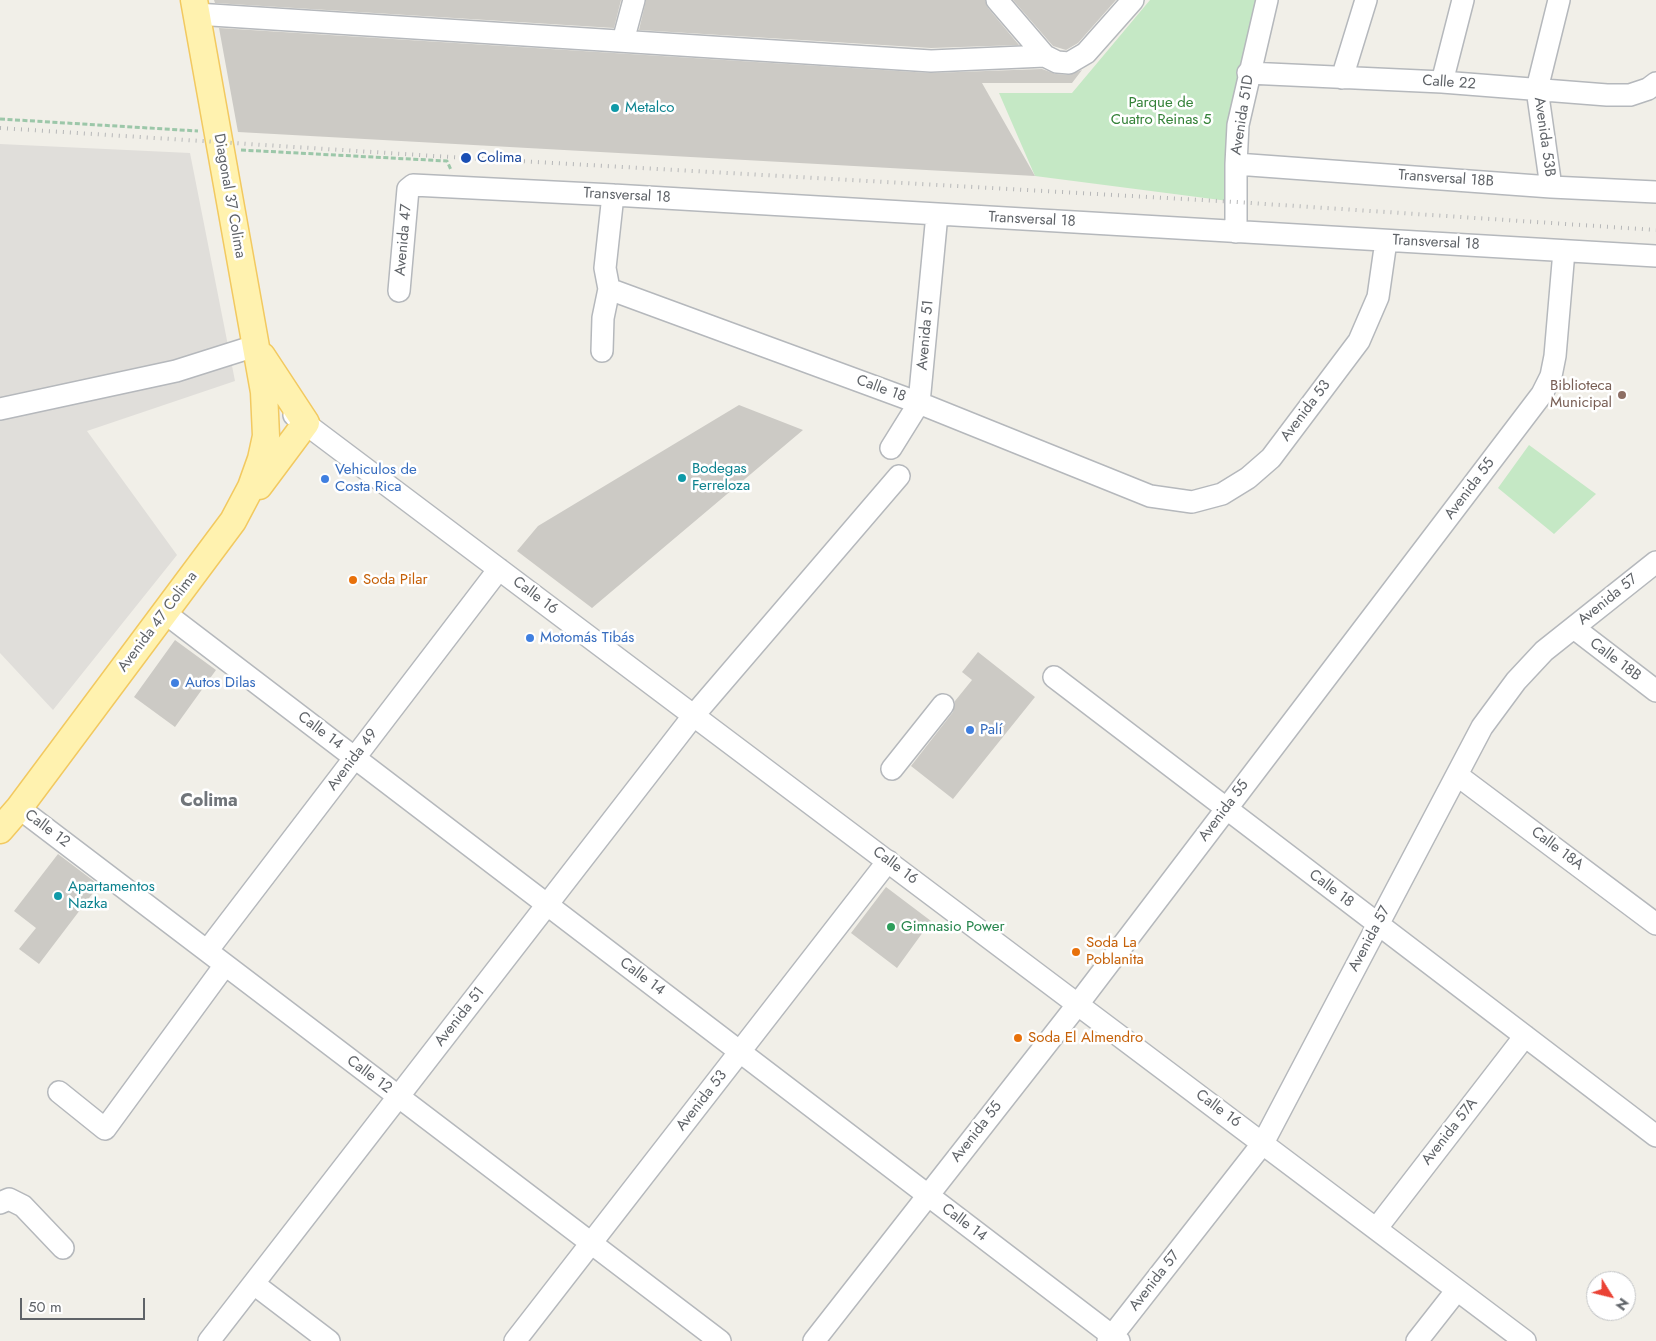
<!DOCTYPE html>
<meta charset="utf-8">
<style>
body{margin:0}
#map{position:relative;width:1656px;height:1341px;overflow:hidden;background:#f1efe8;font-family:Jost,sans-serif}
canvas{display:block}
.north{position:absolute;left:1586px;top:1271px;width:50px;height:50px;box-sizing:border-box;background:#fff;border:1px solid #bfc1c3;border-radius:50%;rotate:126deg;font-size:14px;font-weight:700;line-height:20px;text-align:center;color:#5f6368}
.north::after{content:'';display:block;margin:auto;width:18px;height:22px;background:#ea4335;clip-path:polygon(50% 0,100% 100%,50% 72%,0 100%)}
.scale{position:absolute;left:20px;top:1298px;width:125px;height:22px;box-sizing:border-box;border:2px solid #5f6368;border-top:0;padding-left:6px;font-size:15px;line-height:18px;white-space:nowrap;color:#5f6368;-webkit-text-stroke:4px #fff;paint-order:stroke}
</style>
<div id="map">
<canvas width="1656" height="1341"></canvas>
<div class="north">N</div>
<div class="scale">50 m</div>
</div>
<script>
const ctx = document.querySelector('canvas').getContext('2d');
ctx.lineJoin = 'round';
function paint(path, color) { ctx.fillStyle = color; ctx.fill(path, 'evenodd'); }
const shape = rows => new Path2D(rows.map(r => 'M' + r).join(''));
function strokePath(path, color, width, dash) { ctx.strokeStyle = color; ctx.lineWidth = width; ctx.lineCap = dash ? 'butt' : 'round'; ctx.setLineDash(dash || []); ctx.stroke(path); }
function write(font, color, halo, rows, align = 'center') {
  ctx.font = font + ' Jost,sans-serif'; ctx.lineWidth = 5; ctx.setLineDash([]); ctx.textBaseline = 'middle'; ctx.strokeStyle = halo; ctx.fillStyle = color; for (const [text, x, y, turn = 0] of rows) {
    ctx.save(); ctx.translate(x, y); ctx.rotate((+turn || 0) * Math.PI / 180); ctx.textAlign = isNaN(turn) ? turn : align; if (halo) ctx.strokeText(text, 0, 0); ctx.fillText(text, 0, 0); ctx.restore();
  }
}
paint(shape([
 [0,144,190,153,235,381,87,431,177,555,53,710,0,653]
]), '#e0deda');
paint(shape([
 [1150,0,1259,0,1245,47,1236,202,1035,176,999,93,1072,93],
 [1529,445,1596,494,1554,534,1498,488]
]), '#c5e8c5');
paint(shape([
 [214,0,621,0,614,28,215,3],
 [646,0,985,0,988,8,1019,45,931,48,639,30],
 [1013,0,1116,0,1078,43,1066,50,1053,46],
 [219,28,930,73,1042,69,1056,74,1068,75,1082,70,1072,83,982,83,1035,176,238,132],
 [739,405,803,430,592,608,517,551,538,526],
 [175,640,216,670,175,727,134,697],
 [978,652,1035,697,953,799,911,766,953,712,955,701,972,680,962,672],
 [58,854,99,885,39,964,19,949,36,928,14,911],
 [886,887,931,921,897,968,851,933]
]), '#cccac5');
const minor = shape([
 [997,0,1045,56,1057,62,1069,63,1086,53,1133,0],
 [196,14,931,61,1045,56],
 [623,41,634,0],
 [1248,73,1442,82,1607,95,1630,95,1648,89,1656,83],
 [1342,78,1366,0],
 [1442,82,1463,0],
 [1236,164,1551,187,1656,192],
 [1551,187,1537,89,1559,0],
 [1236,232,1236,164,1238,125,1267,0],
 [609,289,919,403,1150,496,1192,502,1222,494,1248,478,1271,458,1359,341,1378,297,1386,241],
 [399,291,408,189,413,185,613,195,1656,256],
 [602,351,603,318,609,289,605,268,613,195],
 [0,409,176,371,255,346],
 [294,415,1525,1341],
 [891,448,919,403,937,214],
 [165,613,1119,1341],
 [1574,628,1656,691],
 [1054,677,1656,1136],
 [892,769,943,705],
 [1457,775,1656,924],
 [19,808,720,1341],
 [207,951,499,569],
 [59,1092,105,1129,225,965],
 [0,1203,9,1199,23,1206,63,1248],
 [1376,1229,1525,1036],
 [254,1284,329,1341],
 [209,1341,694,715,899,476],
 [515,1341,888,861],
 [814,1341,1078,1004,1542,394,1551,376,1555,356,1564,251],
 [1108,1341,1263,1143,1482,727,1516,681,1544,651,1656,562],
 [1417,1341,1457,1290]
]);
const major = shape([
 [259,486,306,423,262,356],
 [0,830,19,808,233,521,251,487,261,459,266,436,264,392,194,0]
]);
strokePath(minor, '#b5b8bc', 24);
strokePath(major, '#f2c960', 29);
strokePath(shape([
 [0,119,198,131],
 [241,150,447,161,451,170]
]), '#9cc7a9', 3, [5, 2.5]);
strokePath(minor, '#fff', 21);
strokePath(major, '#fff2af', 26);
strokePath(shape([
 [0,128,466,158,1236,202,1656,230]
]), '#b6b7b8', 4, [1, 6]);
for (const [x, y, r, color] of [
 [615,108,5,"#0f9aa8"],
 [466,158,6,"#1a4fb4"],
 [1622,395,5,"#8d6e63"],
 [682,478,5,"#0f9aa8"],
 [325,479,5,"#3f7fe0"],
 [353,580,5,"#e8710a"],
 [530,638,5,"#3f7fe0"],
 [175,683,5,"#3f7fe0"],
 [970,730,5,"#3f7fe0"],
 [58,896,5,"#0f9aa8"],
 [891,927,5,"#2e9e5b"],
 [1076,952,5,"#e8710a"],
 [1018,1038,5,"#e8710a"]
]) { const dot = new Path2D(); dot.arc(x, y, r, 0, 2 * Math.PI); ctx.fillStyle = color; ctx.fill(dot); strokePath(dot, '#fff', 2); }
write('15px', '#5f6368', '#fff', [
 ["Calle 22",1449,83,4],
 ["Avenida 51D",1243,115,-81],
 ["Avenida 53B",1544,137,82],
 ["Transversal 18B",1446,179,4],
 ["Diagonal 37 Colima",229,196,80],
 ["Transversal 18",627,196,3],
 ["Transversal 18",1032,220,3],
 ["Avenida 47",404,240,-85],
 ["Transversal 18",1436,243,3],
 ["Avenida 51",926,335,-85],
 ["Calle 18",881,389,20],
 ["Avenida 53",1306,411,-53],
 ["Avenida 55",1470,489,-53],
 ["Calle 16",535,596,37],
 ["Avenida 57",1608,600,-39],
 ["Avenida 47 Colima",158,622,-53],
 ["Calle 18B",1615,660,37],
 ["Calle 14",320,731,37],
 ["Avenida 49",353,760,-53],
 ["Avenida 55",1224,811,-53],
 ["Calle 12",47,829,37],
 ["Calle 18A",1557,849,37],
 ["Calle 16",895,866,37],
 ["Calle 18",1331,889,37],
 ["Avenida 57",1370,939,-62],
 ["Calle 14",642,977,37],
 ["Avenida 51",460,1017,-52],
 ["Calle 12",369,1075,37],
 ["Avenida 53",702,1101,-52],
 ["Calle 16",1218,1109,37],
 ["Avenida 55",977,1132,-52],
 ["Avenida 57A",1450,1132,-52],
 ["Calle 14",964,1223,37],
 ["Avenida 57",1155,1281,-52]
]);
write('15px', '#348238', '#fff', [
 ["Parque de",1161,103],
 ["Cuatro Reinas 5",1161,120]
]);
write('15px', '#0d838f', '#fff', [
 ["Metalco",625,108],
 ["Bodegas",692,469],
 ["Ferreloza",692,486],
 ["Apartamentos",68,887],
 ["Nazka",68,904]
], 'left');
write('15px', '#164399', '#fff', [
 ["Colima",477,158]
], 'left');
write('15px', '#785e54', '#fff', [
 ["Biblioteca",1612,386],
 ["Municipal",1612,403]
], 'right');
write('15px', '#366cbe', '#fff', [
 ["Vehiculos de",335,470],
 ["Costa Rica",335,487],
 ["Motomás Tibás",540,638],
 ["Autos Dilas",185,683],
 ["Palí",980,730]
], 'left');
write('15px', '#c56008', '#fff', [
 ["Soda Pilar",363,580],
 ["Soda La",1086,943],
 ["Poblanita",1086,960],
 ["Soda El Almendro",1028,1038]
], 'left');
write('15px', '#27864d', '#fff', [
 ["Gimnasio Power",901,927]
], 'left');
write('bold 18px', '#70757a', '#fff', [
 ["Colima",209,802]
]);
</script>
